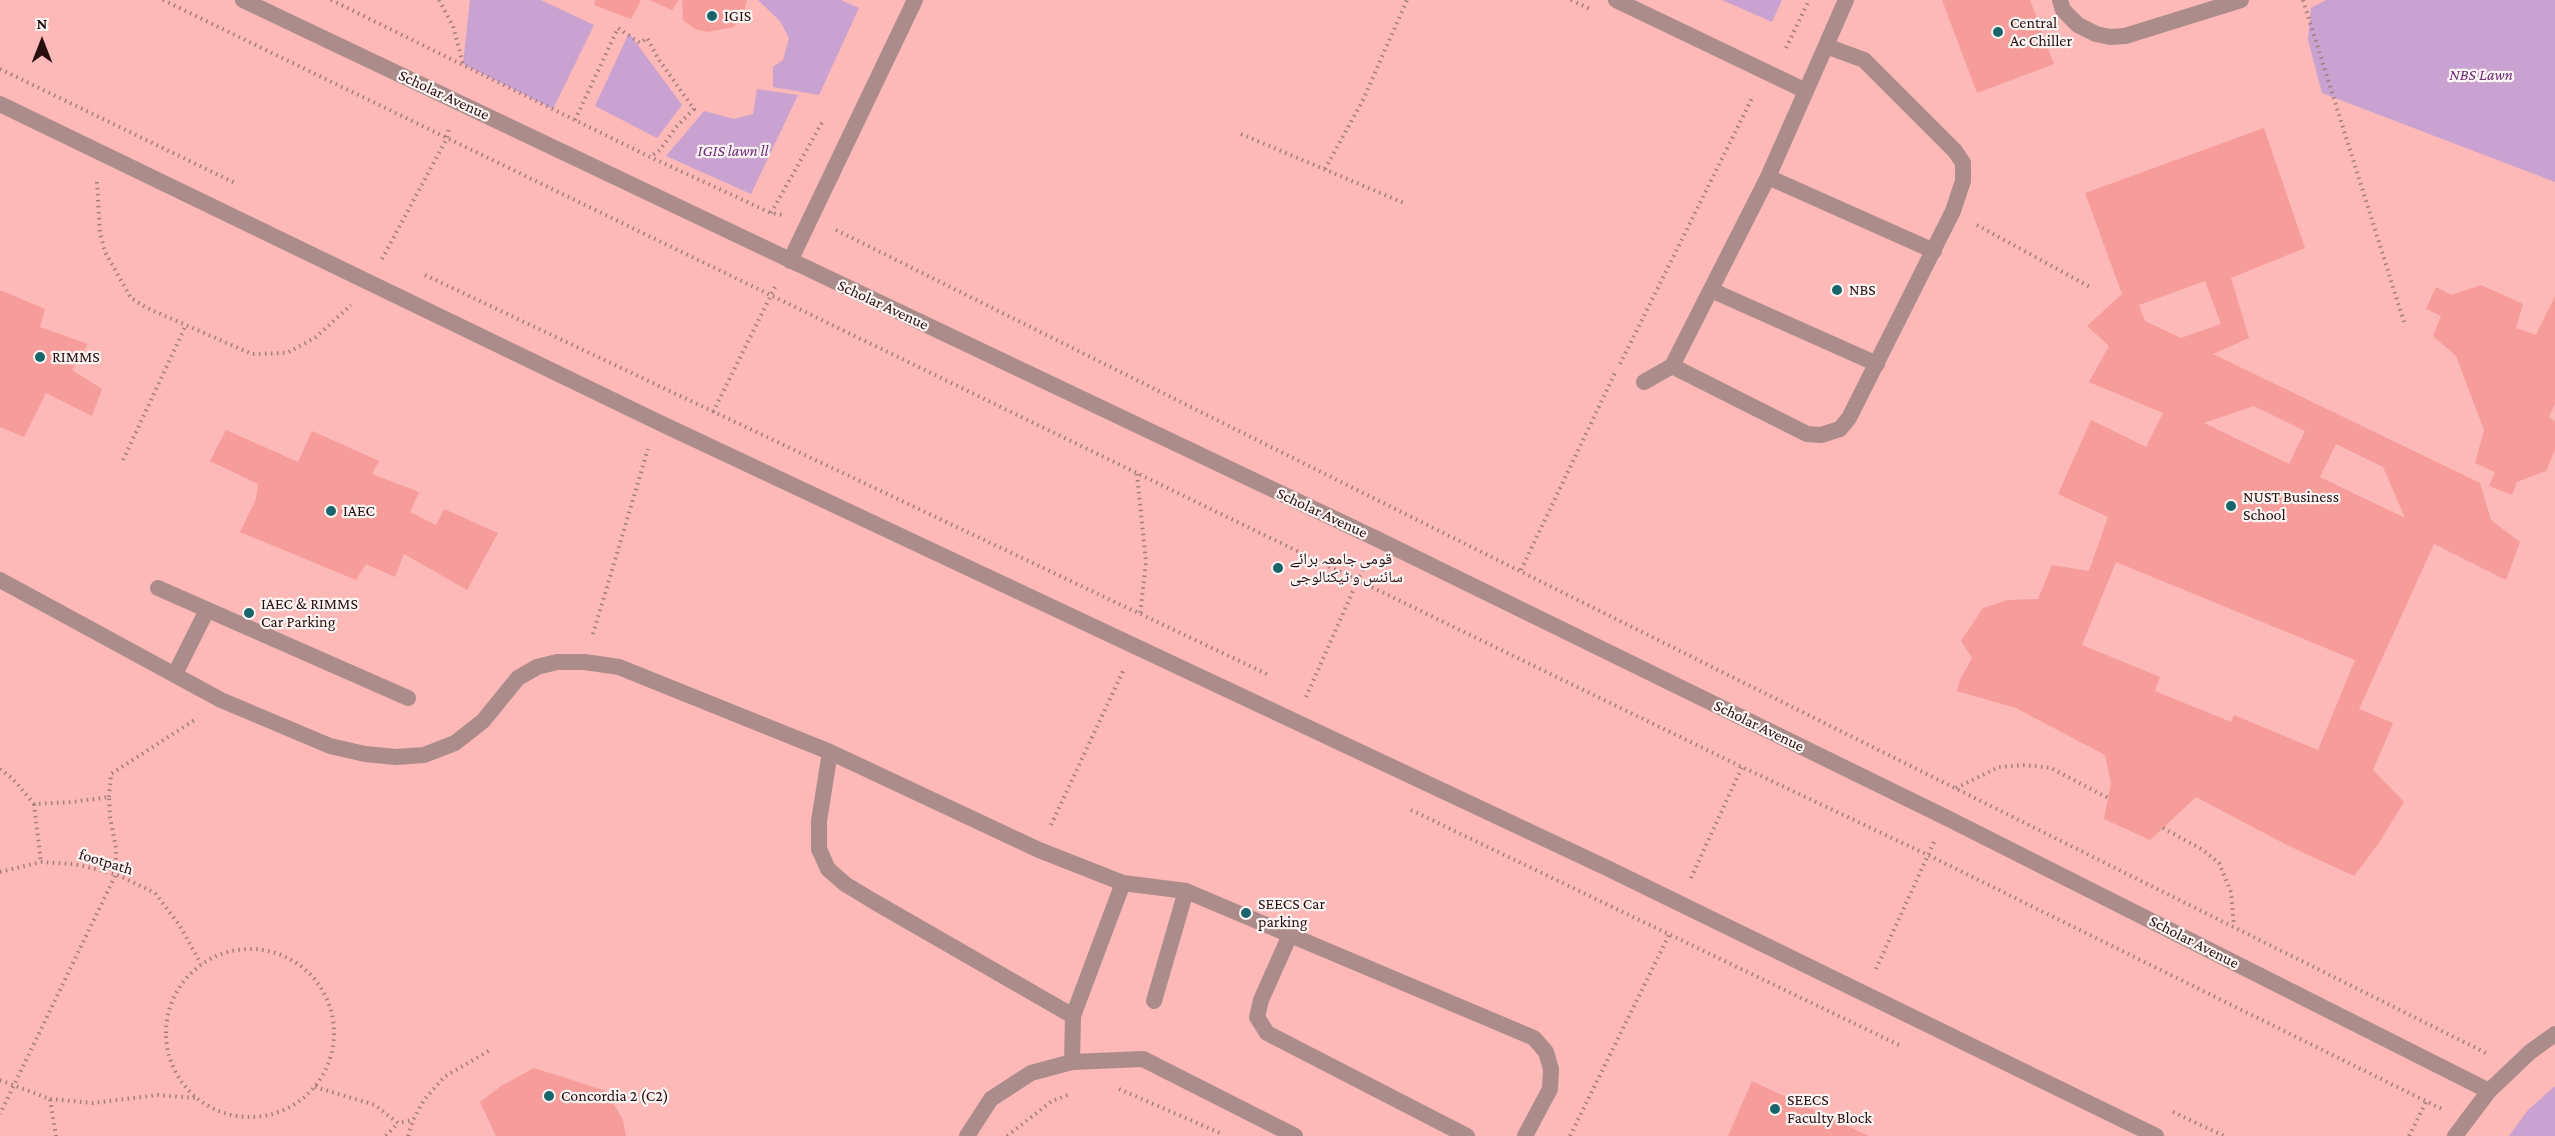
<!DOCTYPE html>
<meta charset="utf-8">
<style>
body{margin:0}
#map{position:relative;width:2555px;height:1136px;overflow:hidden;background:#f7c9c7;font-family:"Crimson Pro",serif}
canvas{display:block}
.north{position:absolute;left:12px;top:12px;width:60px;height:60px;-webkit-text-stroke:4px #fdf5f4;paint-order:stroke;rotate:0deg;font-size:16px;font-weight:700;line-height:24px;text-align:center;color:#280e0e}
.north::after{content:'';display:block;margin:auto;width:21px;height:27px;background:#280e0e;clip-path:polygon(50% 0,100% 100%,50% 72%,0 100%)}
</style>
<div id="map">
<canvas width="2555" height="1136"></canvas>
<div class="north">N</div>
</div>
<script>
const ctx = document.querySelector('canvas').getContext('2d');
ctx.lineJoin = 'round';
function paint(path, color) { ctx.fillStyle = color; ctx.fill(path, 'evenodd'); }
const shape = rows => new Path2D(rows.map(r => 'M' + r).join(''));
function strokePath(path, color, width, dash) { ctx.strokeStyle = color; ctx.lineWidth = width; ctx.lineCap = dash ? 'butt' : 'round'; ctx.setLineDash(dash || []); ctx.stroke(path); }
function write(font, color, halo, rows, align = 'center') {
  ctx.font = font + ' "Crimson Pro","Noto Naskh Arabic",serif'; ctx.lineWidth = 4.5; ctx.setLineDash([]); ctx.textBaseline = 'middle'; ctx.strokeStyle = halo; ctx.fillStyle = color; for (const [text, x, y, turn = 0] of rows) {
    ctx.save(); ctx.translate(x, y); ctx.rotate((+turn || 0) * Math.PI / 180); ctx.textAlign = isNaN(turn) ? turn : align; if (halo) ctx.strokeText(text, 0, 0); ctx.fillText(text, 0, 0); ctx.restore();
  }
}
paint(shape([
 [0,0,2555,0,2555,1136,0,1136]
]), '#fcb9b7');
paint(shape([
 [470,0,541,0,594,25,553,109,463,64],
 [758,0,841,0,859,8,819,95,773,87,773,67,783,60,789,38,780,21],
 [1722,0,1782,0,1772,22],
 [2326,0,2555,0,2555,182,2322,93,2308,40,2311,8],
 [629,33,682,105,657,138,595,106],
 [757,89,798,95,751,194,666,156,704,111,734,119,753,114],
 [2555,1086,2555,1136,2509,1136,2528,1110]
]), '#c9a2d1');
paint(shape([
 [595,0,641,0,631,19,594,5],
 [649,0,679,0,672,10],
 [682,0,747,0,744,12,734,27,707,32,695,29,683,20],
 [1942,0,2030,0,2054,64,1977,93],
 [2264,128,2305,248,2231,278,2249,338,2213,354,2480,483,2491,520,2520,542,2506,580,2434,544,2359,709,2393,723,2373,770,2404,802,2379,843,2354,876,2287,845,2196,797,2150,840,2104,819,2111,783,2105,755,2016,708,1957,691,1960,680,1972,658,1961,641,1983,608,2008,600,2038,599,2052,565,2089,571,2108,517,2058,494,2091,420,2146,447,2163,413,2089,382,2109,346,2087,326,2122,294,2085,193],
 [2205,281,2221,324,2181,338,2145,321,2139,305],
 [2254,406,2305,431,2289,464,2204,423],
 [2336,444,2383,467,2405,518,2320,477],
 [2116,562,2355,660,2318,750,2234,715,2231,722,2155,691,2160,677,2082,645],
 [2481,285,2523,304,2516,328,2536,335,2555,296,2555,404,2549,417,2555,422,2555,450,2546,471,2517,482,2512,495,2489,486,2495,472,2475,463,2484,430,2456,356,2433,336,2441,316,2426,309,2436,287,2452,295],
 [0,290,45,309,40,327,88,344,72,370,102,389,92,416,46,393,24,437,0,427],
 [226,430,298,462,312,431,379,461,372,474,419,492,410,512,436,525,444,509,498,533,467,590,404,554,395,577,366,564,356,580,240,532,256,499,258,484,210,461],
 [534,1068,606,1091,623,1120,626,1136,496,1136,480,1102,501,1086],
 [1752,1081,1869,1136,1728,1136]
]), '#f69c9a');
strokePath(shape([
 [163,0,1742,767,1928,855,2442,1109],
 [331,0,650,157,771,213,782,215],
 [439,0,453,26,463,64],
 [1571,0,1590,9],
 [2303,0,2404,322],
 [1786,48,1809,0],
 [0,69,235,183],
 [575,120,618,28,640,43,647,38,659,60,694,109,676,127,660,150,650,157],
 [1241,134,1404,203],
 [1325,169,1363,100,1407,0],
 [97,182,100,233,105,252,131,298,147,308,252,354,287,353,316,337,351,305],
 [771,213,824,119],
 [1977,225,2090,287],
 [836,230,2488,1054],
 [382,259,447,138,449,127],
 [425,275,1267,674],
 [1620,364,1753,96],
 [713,412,776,285],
 [123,460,186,325],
 [1137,474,1146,562,1140,615],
 [1521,570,1615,373],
 [593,634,648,449],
 [1306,697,1365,564],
 [0,769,13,779,34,804,72,802,109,797,110,817,116,848,116,874,0,1114],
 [1956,788,1999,767,2025,765,2051,768,2108,798],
 [109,797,111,774,196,719],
 [34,804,41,862],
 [1411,810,1899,1045],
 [1051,825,1123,671],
 [2163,828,2203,850,2219,863,2231,892,2234,926],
 [0,872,41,862,74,864,116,874,155,893,180,926,201,964],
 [1691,878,1742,767],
 '166 1033a84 84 0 1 1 168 0a84 84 0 1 1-168 0Z',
 [1876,969,1934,842],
 [0,1080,50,1099,56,1136],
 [315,1087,375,1105,398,1123,412,1120],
 [1119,1089,1220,1133],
 [50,1099,93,1103,158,1095,195,1098],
 [2173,1112,2224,1136],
 [386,1136,398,1123],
 [408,1136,413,1120,424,1100,444,1077,492,1049],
 [1007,1136,1052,1101,1068,1095],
 [1570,1136,1669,935],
 [2409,1136,2426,1102]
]), '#a37e7c', 4, [1.5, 4.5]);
strokePath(shape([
 [243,0,1377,539,1945,817,2489,1091],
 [1616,0,1806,91,1846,0],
 [2060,0,2063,10,2078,25,2096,34,2110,37,2125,36,2241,0],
 [0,104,660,423,1607,868,2156,1136],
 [1768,177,1934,251],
 [790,261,915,0],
 [1711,290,1877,364],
 [1672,366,1807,434,1821,435,1840,429,1849,418,1953,211,1963,181,1963,163,1955,151,1864,60,1826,46],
 [1644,382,1672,366,1768,177,1806,91],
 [0,580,221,700,330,746,365,754,396,757,424,755,455,743,483,721,518,678,537,667,557,662,585,662,619,667,830,752,1039,850,1123,883,1186,891,1534,1038,1546,1052,1551,1069,1550,1089,1525,1136],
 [158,588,408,698],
 [175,674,207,610],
 [830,752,819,821,819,849,828,869,845,884,873,901,1073,1016],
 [1290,935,1261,1000,1257,1017,1267,1033,1467,1136],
 [1154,1001,1186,891],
 [1072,1062,1073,1016,1123,883],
 [967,1136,991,1099,1031,1073,1072,1062,1143,1059,1295,1136],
 [2455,1136,2489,1091,2530,1052,2555,1034]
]), '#ab8c8a', 16);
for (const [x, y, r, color] of [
 [712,16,6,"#18666b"],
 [1998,32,6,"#18666b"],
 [1837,290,6,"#18666b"],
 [40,357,6,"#18666b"],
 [2231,506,6,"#18666b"],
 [331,511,6,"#18666b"],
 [1278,568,6,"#18666b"],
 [249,613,6,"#18666b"],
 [1246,913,6,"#18666b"],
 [549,1096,6,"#18666b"],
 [1775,1109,6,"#18666b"]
]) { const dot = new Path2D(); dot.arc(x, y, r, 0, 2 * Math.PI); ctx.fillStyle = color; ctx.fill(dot); strokePath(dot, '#fdf5f4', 2); }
write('16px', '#280e0e', '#fdf5f4', [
 ["IGIS",724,16],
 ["Central",2010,23],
 ["Ac Chiller",2010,41],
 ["NBS",1849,290],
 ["RIMMS",52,357],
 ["NUST Business",2243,497],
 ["School",2243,515],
 ["IAEC",343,511],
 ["قومی جامعہ برائے",1290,559],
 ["سائنس و ٹیکنالوجی",1290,577],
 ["IAEC & RIMMS",261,604],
 ["Car Parking",261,622],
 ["SEECS Car",1258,904],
 ["parking",1258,922],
 ["Concordia 2 (C2)",561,1096],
 ["SEECS",1787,1100],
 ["Faculty Block",1787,1118]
], 'left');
write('italic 16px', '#6b2977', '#fdf5f4', [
 ["NBS Lawn",2481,75],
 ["IGIS lawn ll",733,151]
]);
write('16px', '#280e0e', '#fdf5f4', [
 ["Scholar Avenue",444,95,25],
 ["Scholar Avenue",883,305,25],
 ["Scholar Avenue",1322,513,25],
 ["Scholar Avenue",1759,726,26],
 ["footpath",106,862,17],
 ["Scholar Avenue",2194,942,27]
]);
</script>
